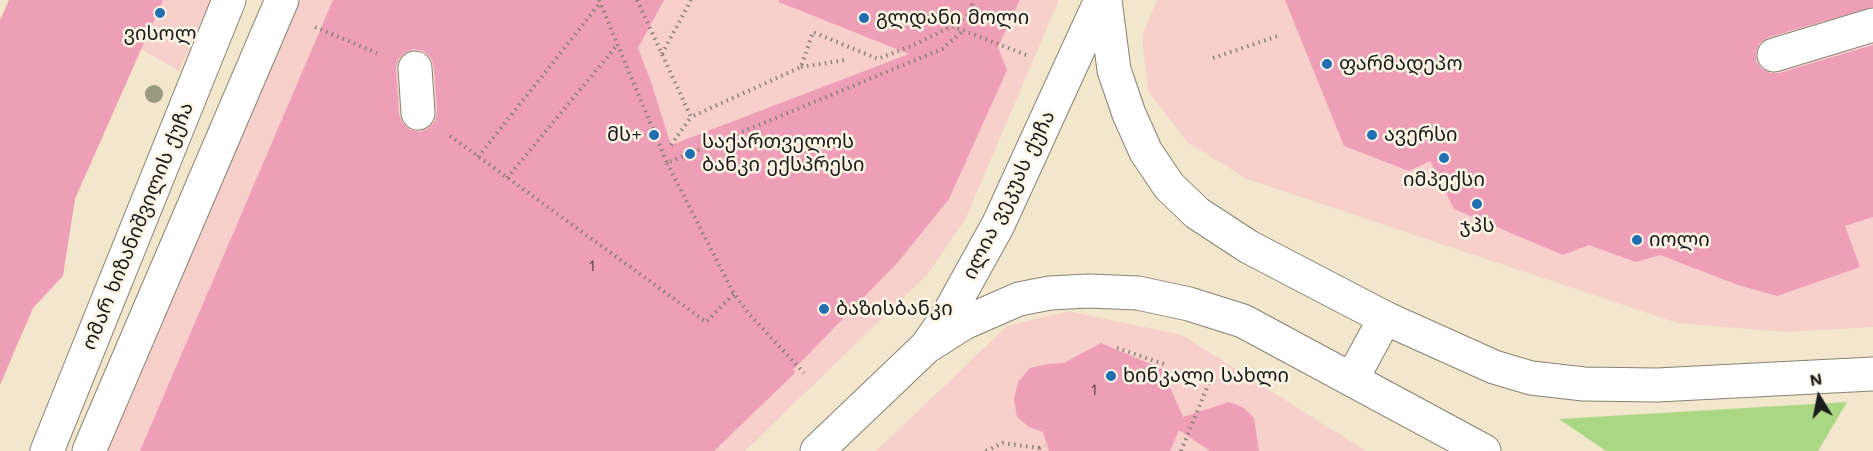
<!DOCTYPE html>
<meta charset="utf-8">
<style>
body{margin:0}
#map{position:relative;width:1873px;height:451px;overflow:hidden;background:#f2e7cc;font-family:Mali,sans-serif}
canvas{display:block}
.north{position:absolute;left:1789px;top:367px;width:60px;height:60px;-webkit-text-stroke:4px #fcf5e5;paint-order:stroke;rotate:350deg;font-size:16px;font-weight:700;line-height:24px;text-align:center;color:#1c1c1c}
.north::after{content:'';display:block;margin:auto;width:21px;height:27px;background:#1c1c1c;clip-path:polygon(50% 0,100% 100%,50% 72%,0 100%)}
</style>
<div id="map">
<canvas width="1873" height="451"></canvas>
<div class="north">N</div>
</div>
<script>
const ctx = document.querySelector('canvas').getContext('2d');
ctx.lineJoin = 'round';
function paint(path, color) { ctx.fillStyle = color; ctx.fill(path, 'evenodd'); }
const shape = rows => new Path2D(rows.map(r => 'M' + r).join(''));
function strokePath(path, color, width, dash) { ctx.strokeStyle = color; ctx.lineWidth = width; ctx.lineCap = dash ? 'butt' : 'round'; ctx.setLineDash(dash || []); ctx.stroke(path); }
function write(font, color, halo, rows, align = 'center') {
  ctx.font = font + ' Mali,"Noto Sans Georgian",sans-serif'; ctx.lineWidth = 5; ctx.setLineDash([]); ctx.textBaseline = 'middle'; ctx.strokeStyle = halo; ctx.fillStyle = color; for (const [text, x, y, turn = 0] of rows) {
    ctx.save(); ctx.translate(x, y); ctx.rotate((+turn || 0) * Math.PI / 180); ctx.textAlign = isNaN(turn) ? turn : align; if (halo) ctx.strokeText(text, 0, 0); ctx.fillText(text, 0, 0); ctx.restore();
  }
}
paint(shape([
 [56,0,211,0,179,71],
 [286,0,1059,0,965,220,927,275,745,451,102,451],
 [1157,0,1873,0,1873,327,1787,332,1677,323,1247,179,1187,142,1148,91,1142,36],
 [1068,311,1182,335,1366,451,876,451,1007,326]
]), '#f7d0cc');
paint(shape([
 [1847,402,1818,451,1606,451,1559,419]
]), '#aad783');
paint(shape([
 [9,0,163,0,75,199,63,276,33,308,0,385,0,20],
 [333,0,664,0,638,48,651,82,671,145,909,54,779,2,779,0,1020,0,998,47,1007,70,949,199,898,262,793,370,795,373,714,451,140,451],
 [413,49,424,51,431,58,434,67,437,112,435,121,429,128,420,132,409,129,402,123,399,114,396,69,398,60,404,53],
 [1285,0,1873,0,1873,7,1769,37,1760,43,1756,51,1756,61,1762,69,1770,73,1779,73,1873,45,1873,217,1845,226,1860,267,1777,296,1738,285,1660,255,1636,262,1589,245,1563,255,1454,209,1430,161,1409,171,1344,146],
 [1101,343,1162,369,1183,417,1229,402,1244,408,1254,418,1259,451,1210,451,1179,430,1170,451,1049,451,1043,432,1029,427,1017,417,1014,399,1018,382,1030,368,1048,364,1064,363]
]), '#ef9eb7');
const minor = shape([
 [1774,55,1873,25],
 [415,68,418,113],
 [1352,379,1385,318],
 [89,451,282,0]
]);
const major = shape([
 [1105,0,1114,70,1129,114,1146,152,1169,186,1197,213,1249,247,1385,318,1494,367,1531,378,1584,384,1657,385,1873,374],
 [926,347,964,323,1019,299,1050,293,1089,291,1138,293,1189,304,1243,321,1484,451],
 [47,451,229,0],
 [817,451,926,347,947,317,998,225,1101,0]
]);
strokePath(minor, '#878274', 35);
strokePath(major, '#878274', 35);
strokePath(shape([
 [599,0,667,163,942,49,964,30],
 [637,0,691,117,801,67,813,32,878,59,916,44,952,26,967,16,974,0],
 [952,26,1029,56],
 [315,27,377,53],
 [662,54,691,0],
 [1213,58,1278,36],
 [801,67,845,60],
 [450,136,706,322,734,294],
 [671,145,691,117],
 [478,157,600,3],
 [667,163,734,294,748,313,804,373],
 [507,178,618,44],
 [1117,348,1164,364],
 [1039,448,1045,446],
 [986,451,1003,443,1039,448,1041,451],
 [1181,451,1213,373]
]), '#878274', 4, [1.5, 4.5]);
strokePath(minor, '#fff', 33);
strokePath(major, '#fff', 33);
ctx.fillStyle = '#989b7f';
for (const [x, y] of [
 [154,94]
]) { ctx.beginPath(); ctx.arc(x, y, 9, 0, 2 * Math.PI); ctx.fill(); }
for (const [x, y, r, color] of [
 [160,13,6,"#1f6fb2"],
 [864,18,6,"#1f6fb2"],
 [1327,64,6,"#1f6fb2"],
 [654,135,6,"#1f6fb2"],
 [1372,135,6,"#1f6fb2"],
 [690,154,6,"#1f6fb2"],
 [1444,158,6,"#1f6fb2"],
 [1477,204,6,"#1f6fb2"],
 [1637,240,6,"#1f6fb2"],
 [824,309,6,"#1f6fb2"],
 [1111,376,6,"#1f6fb2"]
]) { const dot = new Path2D(); dot.arc(x, y, r, 0, 2 * Math.PI); ctx.fillStyle = color; ctx.fill(dot); strokePath(dot, '#fcf5e5', 2); }
write('16px', '#513c43', null, [
 ["1",592,266],
 ["1",1094,390]
]);
write('20px', '#1c1c1c', '#fcf5e5', [
 ["გლდანი მოლი",876,18],
 ["ვისოლ",160,34,"center"],
 ["ფარმადეპო",1339,64],
 ["მს+",642,135,"right"],
 ["ავერსი",1384,135],
 ["საქართველოს",702,142],
 ["ბანკი ექსპრესი",702,165],
 ["იმპექსი",1444,180,"center"],
 ["ჯპს",1477,226,"center"],
 ["იოლი",1649,240],
 ["ბაზისბანკი",836,309],
 ["ხინკალი სახლი",1123,376]
], 'left');
write('20px', '#1c1c1c', '#fcf5e5', [
 ["ილია ვეკუას ქუჩა",1009,195,-64],
 ["ომარ ხიზანიშვილის ქუჩა",138,226,-68]
]);
</script>
